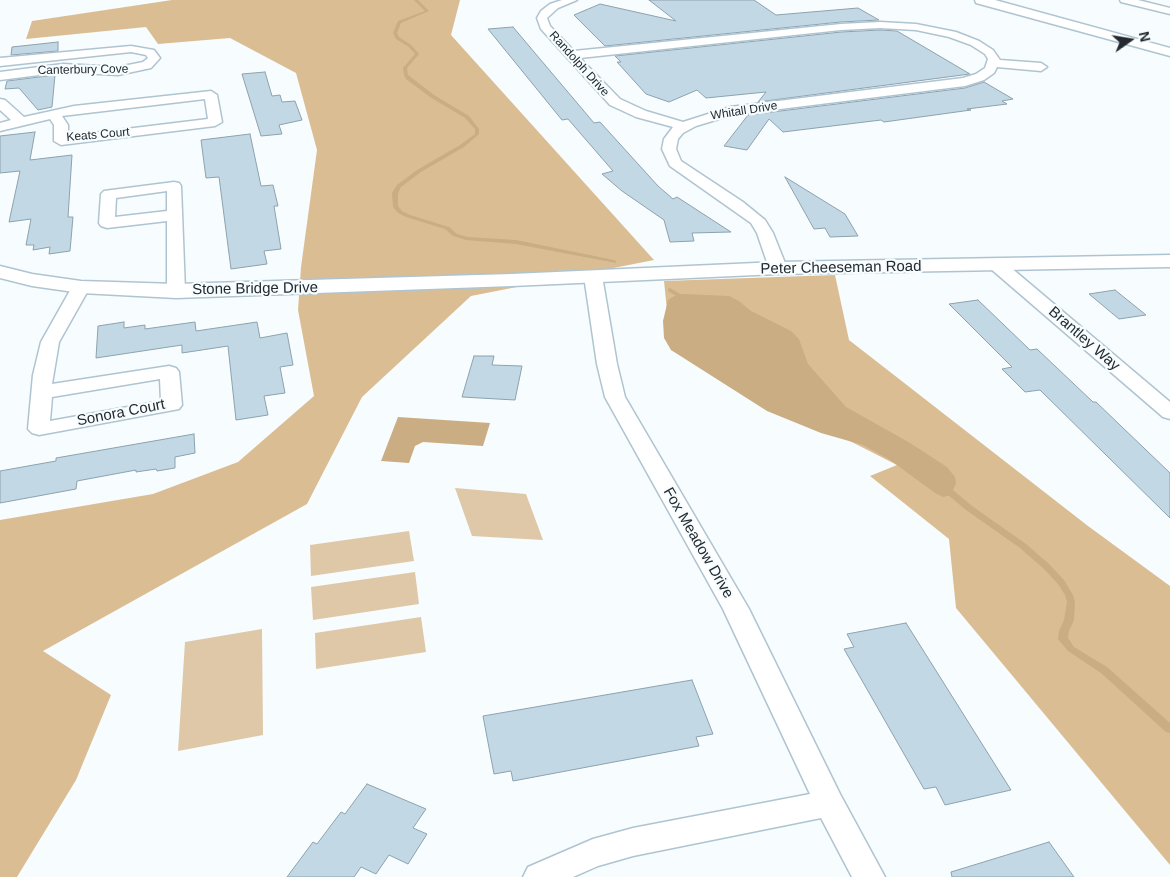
<!DOCTYPE html>
<style>
body{margin:0}
#map{position:relative;width:1170px;height:877px;overflow:hidden;background:#f7fcfe;font-family:Arial,sans-serif}
canvas{display:block}
.north{position:absolute;left:1105px;top:15px;width:50px;height:50px;-webkit-text-stroke:4px #f7fcfe;paint-order:stroke;rotate:77deg;font-size:14px;font-weight:700;line-height:20px;text-align:center;color:#232b30}
.north::after{content:'';display:block;margin:auto;width:18px;height:22px;background:#232b30;clip-path:polygon(50% 0,100% 100%,50% 72%,0 100%)}
</style>
<div id="map">
<canvas width="1170" height="877"></canvas>
<div class="north">N</div>
</div>
<script>
const ctx = document.querySelector('canvas').getContext('2d');
ctx.lineJoin = 'round';
function paint(path, color) { ctx.fillStyle = color; ctx.fill(path, 'evenodd'); }
const shape = rows => new Path2D(rows.map(r => 'M' + r).join(''));
function strokePath(path, color, width, dash) { ctx.strokeStyle = color; ctx.lineWidth = width; ctx.lineCap = dash ? 'butt' : 'round'; ctx.setLineDash(dash || []); ctx.stroke(path); }
function write(font, color, halo, rows, align = 'center') {
  ctx.font = font + ' Arial,sans-serif'; ctx.lineWidth = 4.5; ctx.setLineDash([]); ctx.textBaseline = 'middle'; ctx.strokeStyle = halo; ctx.fillStyle = color; for (const [text, x, y, turn = 0] of rows) {
    ctx.save(); ctx.translate(x, y); ctx.rotate((+turn || 0) * Math.PI / 180); ctx.textAlign = isNaN(turn) ? turn : align; if (halo) ctx.strokeText(text, 0, 0); ctx.fillText(text, 0, 0); ctx.restore();
  }
}
paint(shape([
 [455,488,526,494,543,540,472,536],
 [409,531,414,561,311,576,310,545],
 [415,572,419,604,313,620,311,587],
 [421,617,426,652,316,669,315,633],
 [262,629,263,735,178,751,185,642]
]), '#dfc8a8');
paint(shape([
 [172,0,460,0,451,35,654,260,471,296,362,397,307,504,43,651,111,695,76,780,17,877,0,877,0,520,153,494,238,462,314,396,298,310,301,267,317,150,296,73,230,38,158,44,146,27,26,39,32,21],
 [835,275,849,340,1088,526,1170,586,1170,865,956,608,949,539,870,476,897,465,671,350,664,281]
]), '#dbbd94');
paint(shape([
 [684,294,729,296,739,301,751,311,791,331,799,339,808,364,846,407,910,443,947,467,955,477,956,483,951,495,943,497,935,493,890,460,863,445,821,433,767,411,671,350,664,338,663,321,668,300,676,295],
 [398,417,490,423,483,446,423,442,415,446,409,463,381,461]
]), '#caad83');
paint(shape([
 [414,0,418,0,429,11,401,23,397,33,399,37,411,45,419,54,407,68,408,75,434,95,469,116,479,129,479,134,464,147,421,172,401,187,398,193,398,206,402,211,410,215,449,227,457,234,468,237,516,240,614,260,616,261,616,263,516,244,466,240,453,236,445,229,406,217,398,213,393,207,392,193,397,185,417,170,460,145,475,134,475,129,465,118,430,97,406,79,404,75,403,68,415,54,409,47,396,39,393,33,398,21,425,11,414,0],
 [670,288,687,298,688,299,685,301,683,300,668,291,668,289,670,288],
 [944,484,947,485,972,506,1026,544,1049,564,1064,580,1073,595,1075,602,1074,620,1069,631,1068,638,1074,647,1107,667,1170,723,1170,733,1166,732,1101,673,1068,651,1058,639,1059,631,1064,620,1067,602,1065,595,1058,584,1043,568,1020,548,966,510,941,489,940,487,944,484]
]), '#caad83');
const building = shape([
 [649,0,754,0,776,15,858,8,879,20,841,22,605,46,574,15,600,4,676,21,649,0],
 [513,27,594,123,600,122,658,186,673,199,677,197,731,232,692,233,694,241,670,242,664,220,622,191,602,174,613,171,568,119,562,120,488,29,513,27],
 [880,30,897,31,970,74,758,102,766,92,706,98,697,90,669,102,646,94,617,62,621,62,615,56,841,32,880,30],
 [58,42,58,51,11,55,12,47,58,42],
 [265,72,272,96,280,95,282,102,295,101,302,120,279,125,282,134,261,136,242,74,265,72],
 [55,75,52,107,38,110,19,88,5,89,7,81,55,75],
 [984,82,1013,99,1002,101,1007,104,967,109,971,110,884,122,881,120,783,132,769,119,747,150,724,146,748,115,965,88,984,82],
 [35,132,30,160,72,155,68,217,73,217,70,251,49,254,50,247,33,250,34,245,26,245,31,219,9,222,20,171,0,173,0,136,35,132],
 [250,134,261,186,273,185,278,206,274,206,281,249,264,251,267,264,231,269,219,177,206,178,201,140,250,134],
 [785,177,845,214,858,236,830,237,825,228,814,229,785,177],
 [1115,290,1146,315,1119,319,1089,294,1115,290],
 [978,300,1030,350,1037,349,1093,402,1096,402,1170,473,1170,518,1040,390,1025,392,1002,369,1012,367,949,304,978,300],
 [124,322,124,328,145,325,145,329,195,322,196,331,257,322,260,338,287,333,293,365,280,367,285,393,264,396,268,415,236,420,228,346,182,353,182,345,96,358,98,326,124,322],
 [474,356,494,356,492,365,522,366,515,400,462,397,474,356],
 [194,434,195,453,175,457,175,468,157,471,156,469,136,472,136,470,77,481,76,489,0,503,0,471,56,461,56,458,194,434],
 [906,623,1011,790,945,805,936,787,924,789,844,649,854,647,847,634,906,623],
 [692,680,713,734,696,737,699,746,513,781,511,771,494,774,483,716,692,680],
 [367,784,426,809,413,828,427,834,408,864,389,855,376,874,361,867,354,877,287,877,313,842,317,844,341,812,345,814,367,784],
 [1049,842,1074,877,952,877,951,872,1049,842]
]);
paint(building, '#c2d8e5');
strokePath(building, '#8da2ae', 1);
const minor = shape([
 [562,0,577,0,558,8,547,18,550,26,574,51,841,24,880,22,916,24,956,32,979,41,993,50,1000,60,1041,63,1047,67,1041,71,997,67,994,73,984,80,965,86,732,115,696,126,683,133,678,139,676,149,681,161,743,202,765,220,773,233,787,268,784,272,778,273,772,272,769,268,757,233,751,223,670,166,662,149,664,139,673,127,636,117,610,105,541,29,537,18,541,11,550,4,562,0],
 [880,28,916,30,949,37,971,45,985,54,988,59,985,68,976,74,963,78,730,107,683,122,646,111,620,99,580,58,841,30,880,28],
 [1120,0,1138,0,1170,8,1170,14,1121,2,1120,0],
 [131,46,154,50,160,58,151,68,118,75,63,72,0,80,0,72,63,64,118,67,143,62,148,58,146,55,131,52,0,66,0,58,131,46],
 [211,91,217,95,222,122,215,126,61,145,54,141,54,125,50,119,0,131,0,123,11,120,0,110,0,99,5,100,24,117,74,106,211,91],
 [205,99,208,119,68,136,68,125,62,116,205,99],
 [174,182,179,183,181,186,185,291,182,295,176,296,170,295,167,291,167,221,107,228,101,226,99,223,101,194,104,191,174,182],
 [167,191,167,211,115,217,116,198,167,191],
 [997,260,1003,261,1170,402,1170,419,1163,417,991,269,989,265,991,261,997,260],
 [593,271,599,272,602,276,617,364,625,397,749,609,840,794,885,877,852,877,821,818,633,856,598,866,573,877,523,877,528,867,593,839,633,828,810,794,723,609,605,397,597,364,584,276,587,272,593,271],
 [81,282,87,283,90,287,59,342,52,384,169,366,176,368,179,372,182,405,179,409,39,435,32,433,28,429,33,375,41,342,72,287,75,283,81,282],
 [160,379,161,401,50,421,52,397,160,379]
]);
const tertiary = shape([
 [975,0,995,0,1170,48,1170,56,976,3,975,0],
 [1170,255,1170,267,778,274,512,286,176,298,81,293,32,286,0,278,0,266,32,274,81,281,176,284,512,274,778,262,1170,255]
]);
strokePath(minor, '#afc4d1', 3);
strokePath(tertiary, '#afc4d1', 3);
paint(minor, '#fff');
paint(tertiary, '#fff');
write('12px', '#232b30', '#f7fcfe', [
 ["Randolph Drive",579,64,48],
 ["Canterbury Cove",83,70,-1],
 ["Whitall Drive",744,111,-9],
 ["Keats Court",98,135,-5]
]);
write('15px', '#232b30', '#f7fcfe', [
 ["Peter Cheeseman Road",841,268,-1],
 ["Stone Bridge Drive",255,289,-1],
 ["Brantley Way",1084,339,41],
 ["Sonora Court",121,413,-11],
 ["Fox Meadow Drive",698,543,60]
]);
</script>
